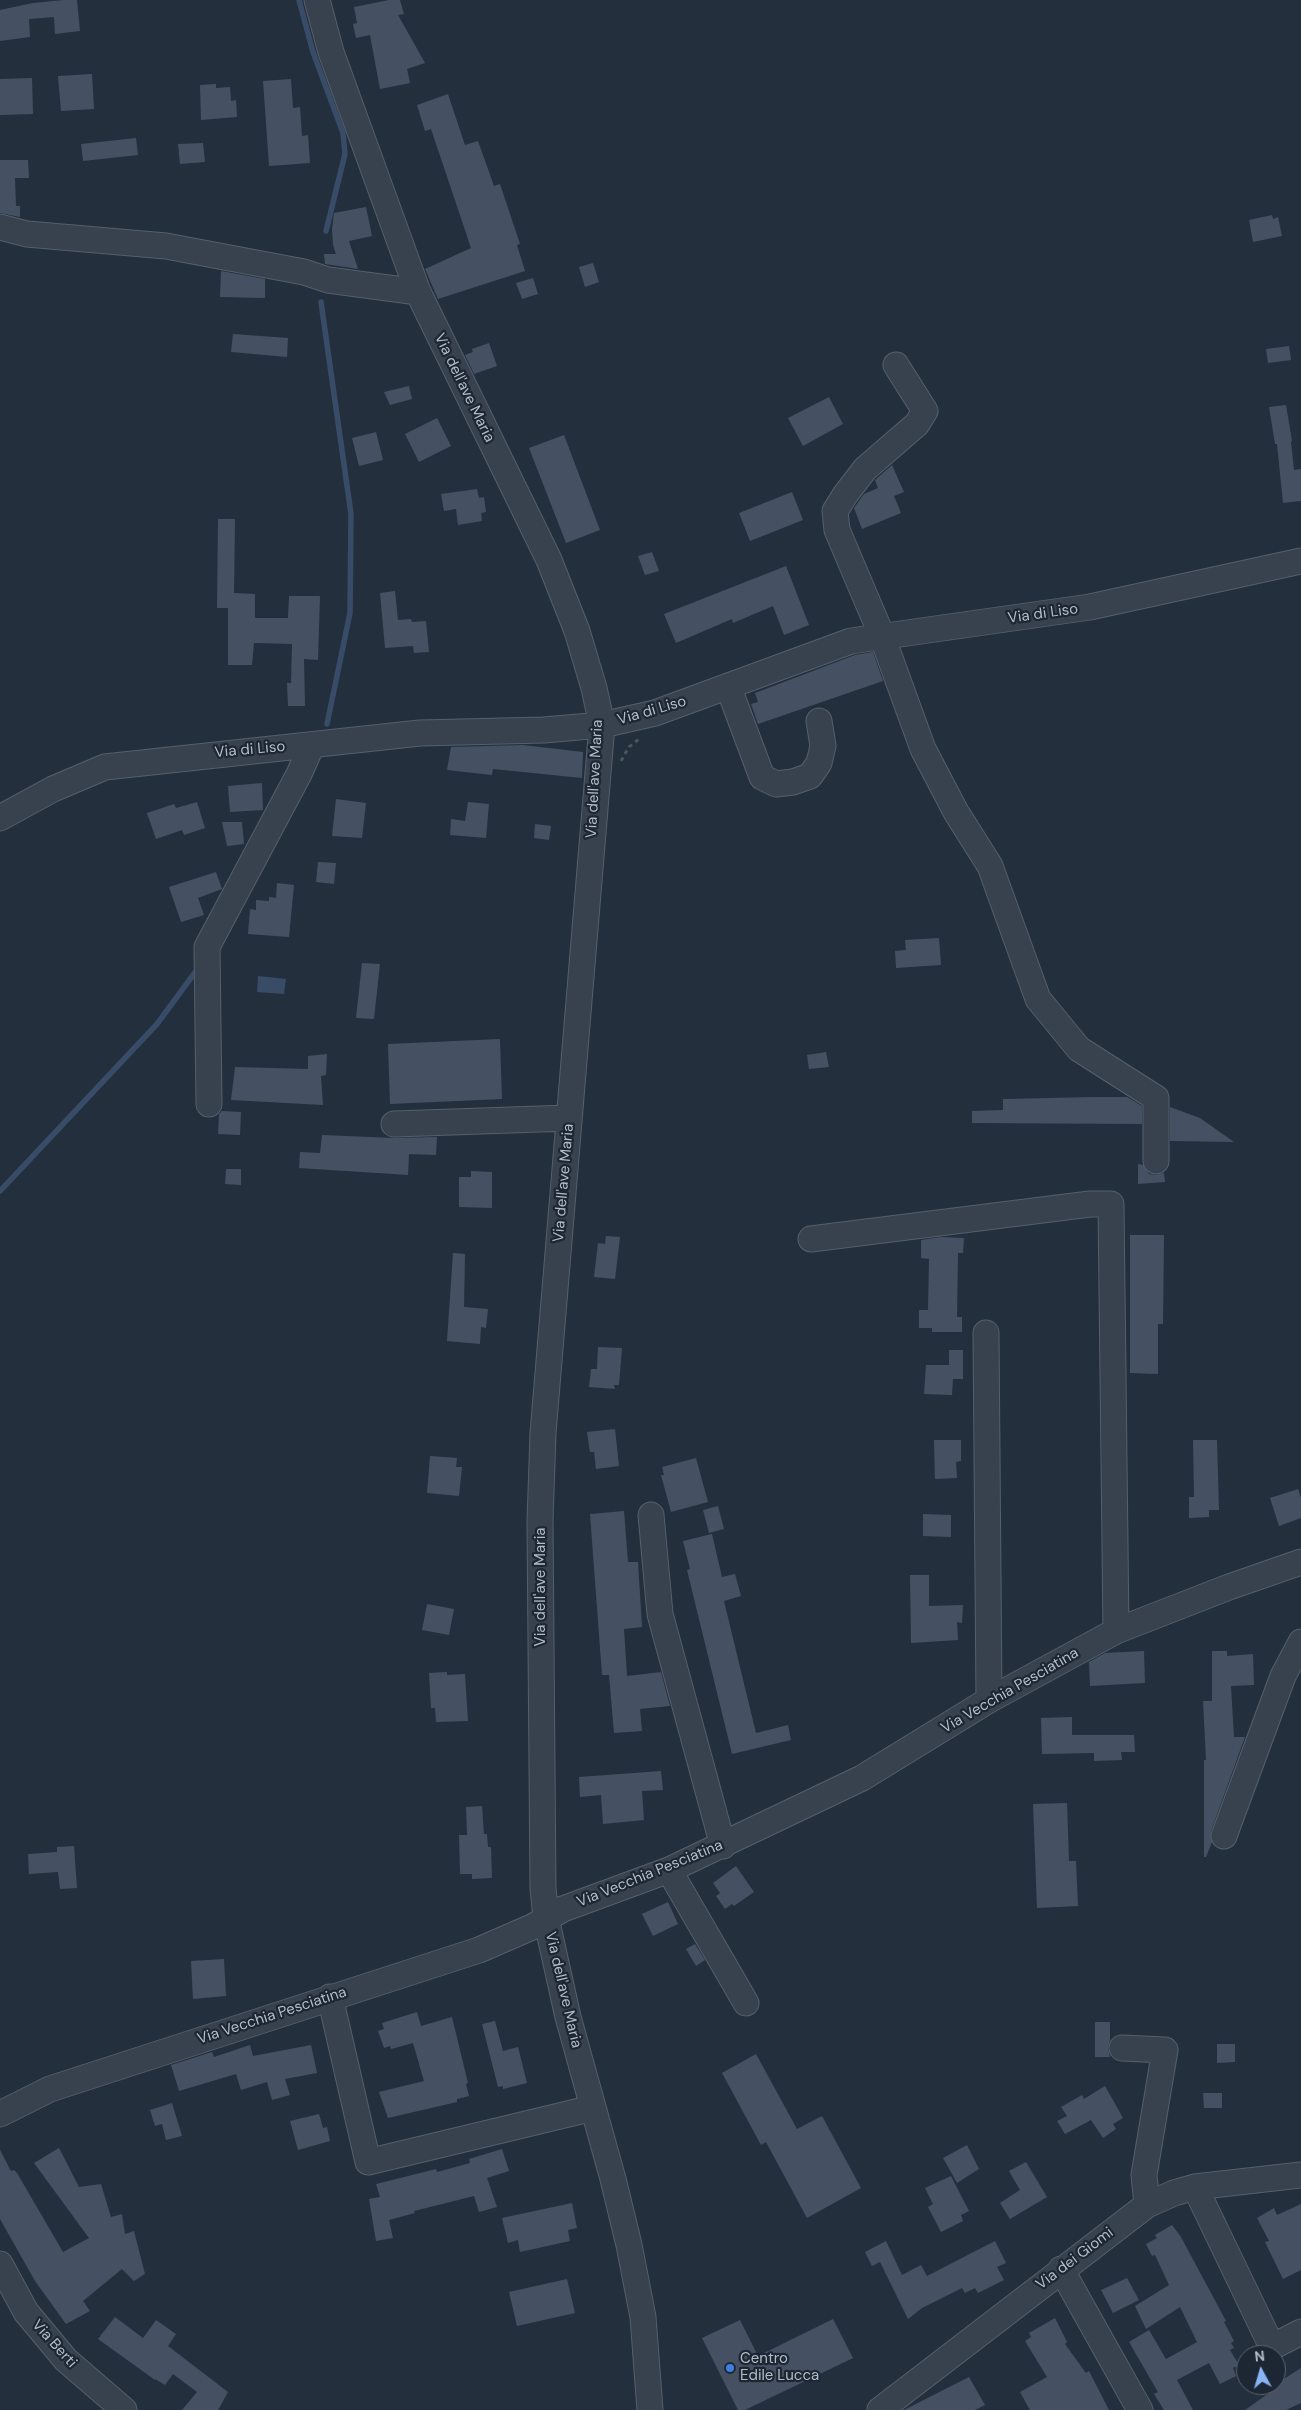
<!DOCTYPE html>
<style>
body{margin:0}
#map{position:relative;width:1301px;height:2410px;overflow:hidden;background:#242f3e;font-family:"DM Sans",sans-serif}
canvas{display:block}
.north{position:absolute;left:1236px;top:2345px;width:50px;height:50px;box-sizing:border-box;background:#1d2633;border:1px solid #59626f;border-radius:50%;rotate:354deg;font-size:14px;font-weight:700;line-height:20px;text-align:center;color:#b4bcc9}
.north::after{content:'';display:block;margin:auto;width:18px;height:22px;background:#8ab4f8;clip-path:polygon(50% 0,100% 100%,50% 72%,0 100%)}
</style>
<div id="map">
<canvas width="1301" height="2410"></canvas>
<div class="north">N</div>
</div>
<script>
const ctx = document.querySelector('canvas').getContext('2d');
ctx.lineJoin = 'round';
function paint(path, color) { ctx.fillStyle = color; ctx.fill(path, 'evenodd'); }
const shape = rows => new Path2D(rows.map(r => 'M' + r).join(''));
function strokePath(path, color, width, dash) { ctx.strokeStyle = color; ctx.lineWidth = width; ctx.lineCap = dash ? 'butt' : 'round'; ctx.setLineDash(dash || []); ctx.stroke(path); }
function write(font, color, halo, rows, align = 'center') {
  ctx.font = font + ' "DM Sans",sans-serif'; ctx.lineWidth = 4.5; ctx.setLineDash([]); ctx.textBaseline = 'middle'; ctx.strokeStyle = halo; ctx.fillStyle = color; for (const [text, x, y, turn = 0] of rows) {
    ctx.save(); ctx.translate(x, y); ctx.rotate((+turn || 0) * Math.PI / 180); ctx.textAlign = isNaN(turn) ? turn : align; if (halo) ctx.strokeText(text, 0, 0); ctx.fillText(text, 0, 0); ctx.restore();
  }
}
paint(shape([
 [258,976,286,979,284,994,257,992]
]), '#394c67');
strokePath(shape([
 [299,0,313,52,343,133,345,154,326,231],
 [321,302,351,514,350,613,327,724],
 [0,1191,157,1024,199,967]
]), '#394c67', 5.5);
paint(shape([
 [64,0,77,0,80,31,55,34,54,17,29,19,30,37,0,41,0,10,33,3],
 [389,0,400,0,404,14,398,15,425,63,407,69,410,83,380,89,370,35,356,38,353,24,357,23,354,7],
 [92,74,94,109,61,111,58,76],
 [32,78,33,114,0,115,0,79],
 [291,79,293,108,300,107,302,136,308,135,310,163,269,166,263,81],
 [216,84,216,88,230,87,231,101,236,100,237,117,201,120,200,85],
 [448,94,465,145,478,141,494,186,500,184,520,244,517,245,525,271,438,299,425,269,471,248,431,129,425,131,417,105],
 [136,138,138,155,83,161,81,144],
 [203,143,205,162,180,164,178,144],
 [0,160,28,160,29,178,15,178,16,206,20,206,20,217,0,213],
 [366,207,372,236,349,241,358,269,325,264,324,254,336,254,333,245,332,229,334,213],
 [1272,215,1273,219,1278,217,1282,236,1253,242,1249,220],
 [593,263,599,282,585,287,579,267],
 [221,271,265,279,265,298,220,297],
 [533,278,538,294,522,299,516,283],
 [233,334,288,338,287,357,231,352],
 [489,343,497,366,474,374,465,355,473,352,472,349],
 [1289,346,1291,360,1268,363,1266,349],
 [409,386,412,399,390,405,384,392],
 [829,397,843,424,803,446,788,418],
 [1286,405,1292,441,1291,442,1294,470,1301,469,1301,501,1283,503,1277,444,1275,444,1269,407],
 [437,418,451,446,419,462,405,434],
 [376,432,383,460,359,466,352,438],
 [564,435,600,530,566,543,529,448],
 [892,465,904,492,894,496,901,513,862,529,854,508,864,494,878,488,875,480],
 [477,489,479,498,484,497,486,512,481,513,482,521,458,525,456,509,444,511,441,494],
 [792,492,803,520,750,541,739,513],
 [218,519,235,519,234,593,255,594,255,618,288,618,289,596,320,596,318,660,304,659,305,706,288,706,287,683,291,683,292,644,254,643,252,665,228,665,228,608,217,608],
 [652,552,659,571,645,575,638,556],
 [786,566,809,625,784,635,773,606,733,623,732,619,676,643,664,614],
 [395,591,398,620,411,619,412,622,426,621,429,652,414,653,413,646,385,648,380,593],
 [873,652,883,681,758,724,751,704,758,702,755,693,855,655],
 [523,745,583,752,582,778,493,769,492,775,447,770,451,747],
 [262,783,263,810,230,812,228,786],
 [336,799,366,803,362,838,332,836],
 [197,802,205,828,184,835,182,830,156,839,147,813,174,804,176,808],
 [468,802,489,804,486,838,450,835,451,819,465,821],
 [222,822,242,822,244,844,227,846],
 [535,824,551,826,549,840,534,838],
 [318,862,336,863,334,884,316,882],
 [216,872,222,889,198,898,204,915,181,922,169,887],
 [277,883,294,885,289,937,248,934,250,909,256,910,256,900,269,901,269,897,276,898],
 [939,938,941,965,896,968,895,951,906,950,905,940],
 [362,963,380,964,374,1019,356,1018],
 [500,1039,502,1099,390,1104,388,1044],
 [826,1052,829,1067,809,1069,807,1055],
 [327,1054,326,1075,321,1076,323,1105,231,1100,235,1067,308,1069,308,1056],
 [1093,1097,1127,1097,1142,1106,1142,1124,972,1123,972,1111,1003,1110,1003,1099],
 [1170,1107,1200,1118,1234,1142,1170,1141],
 [222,1111,241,1112,240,1135,218,1134,219,1114],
 [322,1135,394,1138,437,1137,436,1155,409,1154,408,1175,299,1168,300,1152,320,1153],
 [1138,1164,1143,1165,1149,1174,1156,1175,1164,1173,1165,1182,1138,1184],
 [226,1169,241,1169,241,1185,225,1184],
 [471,1171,492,1172,492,1208,459,1207,459,1177,471,1177],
 [1130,1235,1164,1235,1163,1324,1158,1324,1158,1374,1130,1373],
 [606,1236,620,1237,615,1279,594,1277,598,1243,605,1244],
 [941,1237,964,1238,963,1253,958,1253,957,1317,962,1317,962,1332,932,1332,932,1328,919,1328,919,1310,928,1310,929,1259,921,1258,921,1240],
 [453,1253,465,1254,464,1307,488,1309,486,1328,481,1327,480,1344,447,1341],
 [598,1347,622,1348,619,1385,614,1385,615,1389,589,1387,591,1369,597,1369],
 [949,1350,963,1350,963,1379,953,1379,952,1395,924,1394,926,1365,949,1365],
 [615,1429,619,1466,596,1469,594,1452,590,1452,587,1432],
 [934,1440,961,1440,961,1461,956,1462,957,1478,935,1479],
 [1193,1440,1217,1440,1219,1510,1209,1510,1209,1517,1189,1518,1189,1497,1194,1497],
 [430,1456,457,1458,456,1467,462,1467,459,1496,427,1493],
 [696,1458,708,1502,671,1512,661,1475,664,1475,662,1467],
 [1298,1489,1301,1498,1301,1518,1279,1526,1270,1498],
 [718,1506,724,1529,709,1533,703,1510],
 [624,1511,628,1562,638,1562,642,1627,624,1629,627,1676,661,1672,670,1706,640,1709,642,1731,614,1733,609,1675,602,1675,590,1514],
 [923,1514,951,1515,951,1537,923,1536],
 [712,1534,722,1577,735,1574,741,1596,724,1601,756,1733,788,1725,791,1740,732,1754,687,1570,690,1569,683,1541],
 [910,1575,929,1575,929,1606,963,1605,962,1623,957,1622,958,1640,911,1643],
 [427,1604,454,1609,449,1635,422,1630],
 [1144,1651,1145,1683,1090,1686,1089,1662,1105,1653],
 [1212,1651,1227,1651,1227,1656,1253,1654,1254,1685,1231,1686,1234,1737,1245,1737,1211,1831,1212,1842,1206,1857,1204,1857,1204,1760,1206,1760,1203,1701,1212,1701],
 [447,1672,447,1675,465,1674,468,1721,436,1722,435,1708,431,1708,429,1673],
 [1072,1717,1072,1735,1134,1735,1135,1752,1121,1752,1122,1760,1094,1761,1094,1753,1042,1754,1041,1718],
 [661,1771,663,1790,642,1791,644,1820,603,1824,601,1795,580,1797,579,1777],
 [1067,1803,1069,1861,1076,1861,1078,1906,1037,1908,1033,1804],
 [482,1806,484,1834,487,1834,488,1847,491,1847,492,1878,472,1879,472,1874,460,1874,459,1835,467,1835,466,1807],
 [74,1846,77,1888,60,1889,58,1872,29,1874,28,1854,57,1852,57,1847],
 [736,1866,754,1892,734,1906,732,1904,725,1909,716,1896,720,1893,713,1883],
 [668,1902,678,1924,653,1936,642,1914],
 [695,1944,705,1960,696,1966,686,1949],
 [224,1959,226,1996,193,1999,191,1961],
 [417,2012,421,2026,452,2017,468,2083,466,2084,469,2096,457,2099,457,2102,388,2118,379,2092,424,2081,413,2043,391,2049,390,2046,384,2048,378,2031,384,2029,382,2023],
 [495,2021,503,2051,518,2047,527,2083,503,2089,503,2086,498,2087,482,2024],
 [1095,2022,1110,2022,1110,2040,1108,2048,1110,2057,1095,2057],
 [1217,2044,1235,2044,1235,2062,1217,2063],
 [250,2045,253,2056,311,2045,317,2073,285,2079,290,2095,272,2100,267,2082,241,2090,236,2074,179,2091,171,2065,212,2052,214,2057],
 [756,2054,797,2129,822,2116,861,2188,807,2218,766,2142,761,2145,722,2073],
 [1105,2086,1123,2118,1113,2124,1116,2129,1103,2138,1091,2120,1065,2134,1057,2121,1067,2116,1061,2107,1082,2095,1084,2099],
 [1203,2093,1222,2093,1222,2108,1204,2108],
 [172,2103,182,2136,166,2140,162,2124,155,2126,150,2110],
 [319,2114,323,2128,327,2127,330,2141,298,2150,290,2121],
 [967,2145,979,2169,957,2183,943,2158],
 [59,2148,79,2187,101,2184,111,2217,122,2214,125,2234,134,2231,145,2274,134,2281,122,2269,83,2301,90,2311,66,2324,35,2281,0,2219,0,2150,11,2171,14,2170,17,2173,63,2252,89,2238,34,2163],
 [502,2149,509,2171,487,2178,497,2207,479,2212,474,2196,414,2211,415,2213,389,2220,393,2238,376,2241,369,2199,380,2197,376,2184,436,2169,437,2172,470,2163,469,2159],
 [1026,2162,1047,2197,1010,2219,1000,2203,1020,2190,1009,2171],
 [951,2176,969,2211,961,2215,963,2221,941,2232,928,2207,933,2204,925,2188],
 [572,2203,577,2228,568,2230,570,2241,520,2252,518,2240,508,2243,502,2218],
 [1301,2204,1301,2270,1283,2279,1265,2242,1269,2241,1257,2218,1274,2208,1277,2215],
 [1172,2225,1181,2237,1226,2321,1224,2322,1234,2341,1231,2343,1234,2348,1230,2350,1239,2365,1233,2368,1236,2376,1220,2384,1209,2363,1177,2380,1193,2410,1164,2410,1154,2394,1158,2392,1129,2342,1149,2330,1166,2359,1197,2342,1180,2307,1146,2329,1135,2306,1169,2285,1155,2255,1152,2256,1146,2244,1157,2238,1155,2235],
 [886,2241,902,2275,921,2265,927,2276,995,2241,1006,2263,997,2267,1004,2280,978,2293,975,2288,965,2293,962,2288,922,2308,908,2319,880,2262,872,2266,865,2252],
 [1127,2278,1139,2300,1113,2313,1101,2290],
 [567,2279,575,2313,517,2326,509,2292],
 [115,2317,143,2338,156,2320,176,2334,168,2346,228,2392,218,2410,182,2410,197,2392,173,2374,165,2385,155,2379,155,2380,98,2339],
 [1055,2318,1067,2342,1065,2344,1086,2373,1089,2371,1109,2410,1030,2410,1020,2392,1047,2377,1025,2341,1031,2337,1029,2333],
 [833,2319,853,2358,745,2410,738,2410,702,2338,740,2320,758,2356],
 [1301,2368,1301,2403,1286,2410,1245,2410,1276,2388,1276,2384],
 [969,2377,985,2405,975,2410,904,2410]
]), '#455162');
const minor = shape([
 [317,0,331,52,418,292,549,560,577,631,594,688,602,725,543,1433,540,1521,543,1888,546,1918,568,2017,613,2179,629,2245,643,2317,650,2410],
 [0,227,27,234,166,246,304,272,328,280,418,292],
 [896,365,925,411,917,424,865,469,845,495,835,511,837,530,882,636,923,749,956,812,990,866,1038,999,1079,1049,1156,1098,1156,1161],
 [728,686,762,777,776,784,793,782,810,776,819,763,823,746,819,721],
 [0,818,53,789,105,767,420,733,544,730,602,725,655,713,851,641,1090,607,1301,561],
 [209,1104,207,947,299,774,312,745],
 [394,1124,569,1118],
 [811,1239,1090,1204,1111,1204,1116,1631],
 [986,1333,989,1700],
 [651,1515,660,1614,723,1846],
 [1224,1836,1283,1676,1301,1642],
 [669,1870,746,2003],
 [330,1997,368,2162,593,2108],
 [1122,2048,1165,2050,1144,2175,1147,2205],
 [0,2114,50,2089,479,1950,532,1927,563,1909,669,1870,862,1778,989,1700,1116,1631,1229,1587,1301,1562],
 [1195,2187,1272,2347,1301,2332],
 [0,2264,26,2312,66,2360,124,2410],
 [1061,2269,1140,2410],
 [880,2410,1147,2205,1174,2193,1195,2187,1301,2175]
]);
strokePath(minor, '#565f6c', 27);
strokePath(shape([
 [621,761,629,747,639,739]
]), '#44595c', 3, [4, 4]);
strokePath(minor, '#38414e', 25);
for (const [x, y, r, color] of [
 [730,2368,5,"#3f7fe0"]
]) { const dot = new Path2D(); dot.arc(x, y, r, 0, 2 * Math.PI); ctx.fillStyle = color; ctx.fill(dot); strokePath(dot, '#1d2633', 2); }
write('15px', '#b4bcc9', '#1d2633', [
 ["Via dell'ave Maria",464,388,64],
 ["Via di Liso",1043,614,-8],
 ["Via di Liso",652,711,-16],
 ["Via di Liso",250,750,-5],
 ["Via dell'ave Maria",595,779,-87],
 ["Via dell'ave Maria",564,1183,-85],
 ["Via dell'ave Maria",541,1587,-90],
 ["Via Vecchia Pesciatina",1010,1691,-30],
 ["Via Vecchia Pesciatina",650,1874,-22],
 ["Via dell'ave Maria",563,1990,77],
 ["Via Vecchia Pesciatina",272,2016,-18],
 ["Via dei Giomi",1075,2259,-37],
 ["Via Berti",54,2344,48]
]);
write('15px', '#b4bcc9', '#1d2633', [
 ["Centro",740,2359],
 ["Edile Lucca",740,2376]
], 'left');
</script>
